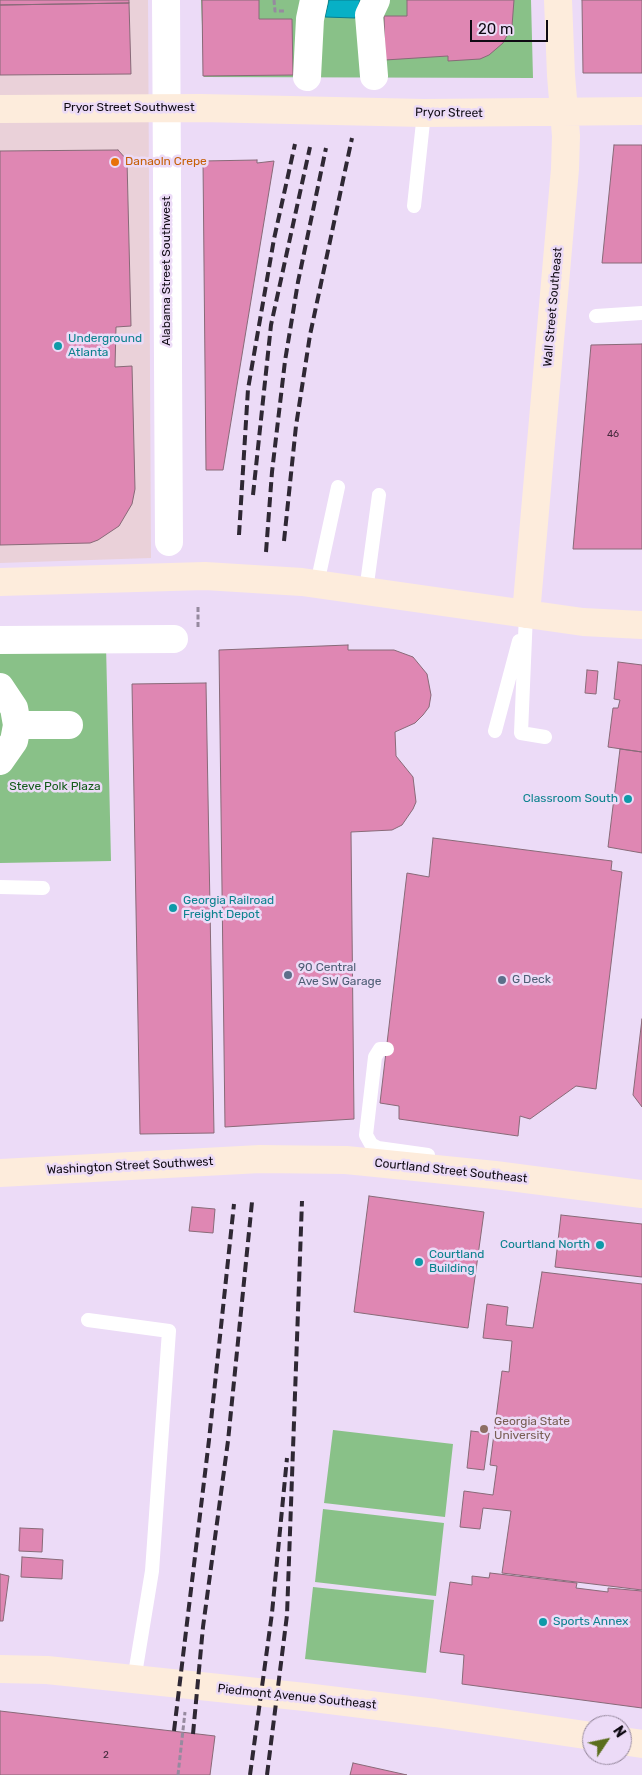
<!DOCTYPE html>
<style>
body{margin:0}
#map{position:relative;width:642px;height:1775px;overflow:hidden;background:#ecdbf7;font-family:Rubik,sans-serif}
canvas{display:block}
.north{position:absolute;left:582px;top:1715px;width:50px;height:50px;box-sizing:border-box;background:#ecdbf7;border:1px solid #94879c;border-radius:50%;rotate:56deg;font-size:14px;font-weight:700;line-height:20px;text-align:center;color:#0f0a13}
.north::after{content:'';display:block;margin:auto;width:18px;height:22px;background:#5b6e1d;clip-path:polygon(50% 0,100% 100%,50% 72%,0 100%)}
.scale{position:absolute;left:470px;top:20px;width:78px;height:22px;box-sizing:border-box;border:2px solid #0f0a13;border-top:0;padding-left:6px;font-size:15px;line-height:18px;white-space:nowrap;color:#0f0a13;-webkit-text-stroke:4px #ecdbf7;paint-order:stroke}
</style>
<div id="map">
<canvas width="642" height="1775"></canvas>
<div class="north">N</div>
<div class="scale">20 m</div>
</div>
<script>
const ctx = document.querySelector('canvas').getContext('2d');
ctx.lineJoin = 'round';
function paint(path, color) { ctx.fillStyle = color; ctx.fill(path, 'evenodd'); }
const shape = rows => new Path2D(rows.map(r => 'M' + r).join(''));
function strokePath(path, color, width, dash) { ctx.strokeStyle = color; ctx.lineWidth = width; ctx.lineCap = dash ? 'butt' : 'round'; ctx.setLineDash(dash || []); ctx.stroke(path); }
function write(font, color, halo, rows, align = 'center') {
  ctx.font = font + ' Rubik,sans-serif'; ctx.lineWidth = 5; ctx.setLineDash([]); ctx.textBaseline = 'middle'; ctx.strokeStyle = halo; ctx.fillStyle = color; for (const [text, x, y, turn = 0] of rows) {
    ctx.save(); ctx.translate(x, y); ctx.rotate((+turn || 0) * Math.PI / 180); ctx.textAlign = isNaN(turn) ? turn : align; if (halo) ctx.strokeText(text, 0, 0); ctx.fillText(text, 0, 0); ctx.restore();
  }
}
paint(shape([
 [0,0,148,0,151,558,0,563]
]), '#ead1d9');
paint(shape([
 [201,0,531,0,533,78,204,77],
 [106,645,111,861,0,863,0,646],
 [333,1430,453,1444,445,1517,324,1503],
 [323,1509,444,1523,436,1596,315,1582],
 [313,1587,434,1600,426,1673,305,1659]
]), '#89c188');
const water = shape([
 [329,0,360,0,355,18,325,17,329,0]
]);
paint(water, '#07b0c6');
strokePath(water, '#097e90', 1);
const building = shape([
 [0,0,129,0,129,3,0,5,0,0],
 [202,0,259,0,259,19,292,19,293,75,203,76,202,0],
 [407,0,514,0,512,26,503,43,489,55,480,59,448,61,448,56,385,60,384,16,407,16,407,0],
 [582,0,642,0,642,73,583,73,582,0],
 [129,3,131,74,0,75,0,5,129,3],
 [614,145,642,145,642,263,602,263,614,145],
 [118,150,127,160,131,326,116,327,115,367,132,366,135,489,132,504,119,526,98,540,90,543,0,545,0,151,118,150],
 [257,160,257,163,274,161,223,470,206,470,203,161,257,160],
 [642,344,642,549,573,549,591,345,642,344],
 [348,645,348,650,394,650,413,657,427,674,431,695,429,707,423,715,415,723,395,732,396,756,413,777,416,802,413,809,402,825,392,830,351,832,354,1119,225,1127,219,650,348,645],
 [618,662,642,665,642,752,608,747,613,708,618,708,620,700,614,699,618,662],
 [587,670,598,671,596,694,585,693,587,670],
 [206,683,214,1133,140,1134,132,684,206,683],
 [620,749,642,752,642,853,608,847,620,749],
 [433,838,612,861,611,870,622,872,596,1089,576,1086,530,1119,520,1116,518,1136,399,1119,399,1106,380,1103,407,873,429,877,433,838],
 [642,1019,642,1107,633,1095,642,1019],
 [369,1196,484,1212,468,1328,354,1312,369,1196],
 [192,1207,215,1209,213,1233,189,1231,192,1207],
 [561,1215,642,1224,642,1277,555,1267,561,1215],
 [542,1272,642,1284,642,1590,502,1573,511,1511,483,1508,480,1529,460,1527,464,1491,493,1495,497,1466,490,1465,502,1371,509,1372,512,1341,483,1338,487,1304,508,1307,506,1325,533,1328,542,1272],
 [471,1431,489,1433,484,1470,467,1468,471,1431],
 [20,1528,43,1529,42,1552,19,1551,20,1528],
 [22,1557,63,1560,62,1579,21,1577,22,1557],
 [490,1573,577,1583,576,1588,608,1592,608,1588,642,1591,642,1708,462,1684,464,1655,440,1652,450,1582,472,1585,472,1576,489,1578,490,1573],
 [0,1574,9,1576,3,1621,0,1621,0,1574],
 [0,1711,215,1736,210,1775,0,1775,0,1711],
 [353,1763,407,1775,350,1775,353,1763]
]);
paint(building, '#df87b3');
strokePath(building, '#886a78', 1);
strokePath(shape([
 [274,0,275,11,285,11],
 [198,627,198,605],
 [178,1775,185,1712]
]), '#968a9f', 3, [5, 2.5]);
strokePath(shape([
 [414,206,424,113],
 [596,316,642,313],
 [317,584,338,487],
 [366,591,379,495],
 [526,614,521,733,545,737],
 [495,731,519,641],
 [0,887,43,888],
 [387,1049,380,1049,375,1057,366,1135,371,1144,378,1148,428,1155],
 [88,1320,169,1331,152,1571,134,1680]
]), '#fff', 14);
strokePath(shape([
 [166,0,169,542],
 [374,76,369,15,376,0],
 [307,77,310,19,314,0],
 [0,640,174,639],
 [0,687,14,708,17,725,14,741,0,761],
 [17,725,69,725]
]), '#fff', 28);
strokePath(shape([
 [0,109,201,108,424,113,642,111],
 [0,582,205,576,302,582,583,622,642,625],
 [526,614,565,169,566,136,561,75,558,0],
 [0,1173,260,1159,346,1160,495,1175,642,1194],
 [0,1669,47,1670,305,1697,435,1713,592,1736],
 [622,1741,642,1744]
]), '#fdecdc', 28);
strokePath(shape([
 [253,495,271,325,310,147],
 [239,535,248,389,274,239,295,144],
 [284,541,296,426,310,335,352,138],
 [266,552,272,472,285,361,298,282,326,148],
 [174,1731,209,1440,234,1204],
 [193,1734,203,1627,228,1441,252,1202],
 [250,1775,272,1613,287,1458],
 [267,1775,287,1615,302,1201]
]), '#2f2834', 4, [10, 5]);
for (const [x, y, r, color] of [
 [115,162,5,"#e8710a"],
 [58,346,5,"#0f9aa8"],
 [628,799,5,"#0f9aa8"],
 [173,908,5,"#0f9aa8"],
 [288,975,5,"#5c6f8a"],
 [502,980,5,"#5c6f8a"],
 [600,1245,5,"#0f9aa8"],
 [419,1262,5,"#0f9aa8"],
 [484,1429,5,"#8d6e63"],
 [543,1622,5,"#0f9aa8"]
]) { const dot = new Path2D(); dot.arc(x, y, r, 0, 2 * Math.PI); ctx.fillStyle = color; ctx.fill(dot); strokePath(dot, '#ecdbf7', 2); }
write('10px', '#43293b', null, [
 ["46",613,434],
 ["2",106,1755]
]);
write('12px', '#0f0a13', '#ecdbf7', [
 ["Pryor Street Southwest",129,108],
 ["Pryor Street",449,113,1],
 ["Alabama Street Southwest",167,271,-90],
 ["Wall Street Southeast",553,307,-85],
 ["Washington Street Southwest",130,1166,-3],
 ["Courtland Street Southeast",451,1171,6],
 ["Piedmont Avenue Southeast",297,1697,6]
]);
write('12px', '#c56008', '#ecdbf7', [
 ["Danaoln Crepe",125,162]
], 'left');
write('12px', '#0d838f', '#ecdbf7', [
 ["Underground",68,339],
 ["Atlanta",68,353],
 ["Classroom South",618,799,"right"],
 ["Georgia Railroad",183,901],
 ["Freight Depot",183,915],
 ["Courtland North",590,1245,"right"],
 ["Courtland",429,1255],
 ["Building",429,1269],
 ["Sports Annex",553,1622]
], 'left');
write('12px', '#145b1a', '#ecdbf7', [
 ["Steve Polk Plaza",55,787]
]);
write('12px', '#4e5e75', '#ecdbf7', [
 ["90 Central",298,968],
 ["Ave SW Garage",298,982],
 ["G Deck",512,980]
], 'left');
write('12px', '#785e54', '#ecdbf7', [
 ["Georgia State",494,1422],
 ["University",494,1436]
], 'left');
</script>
